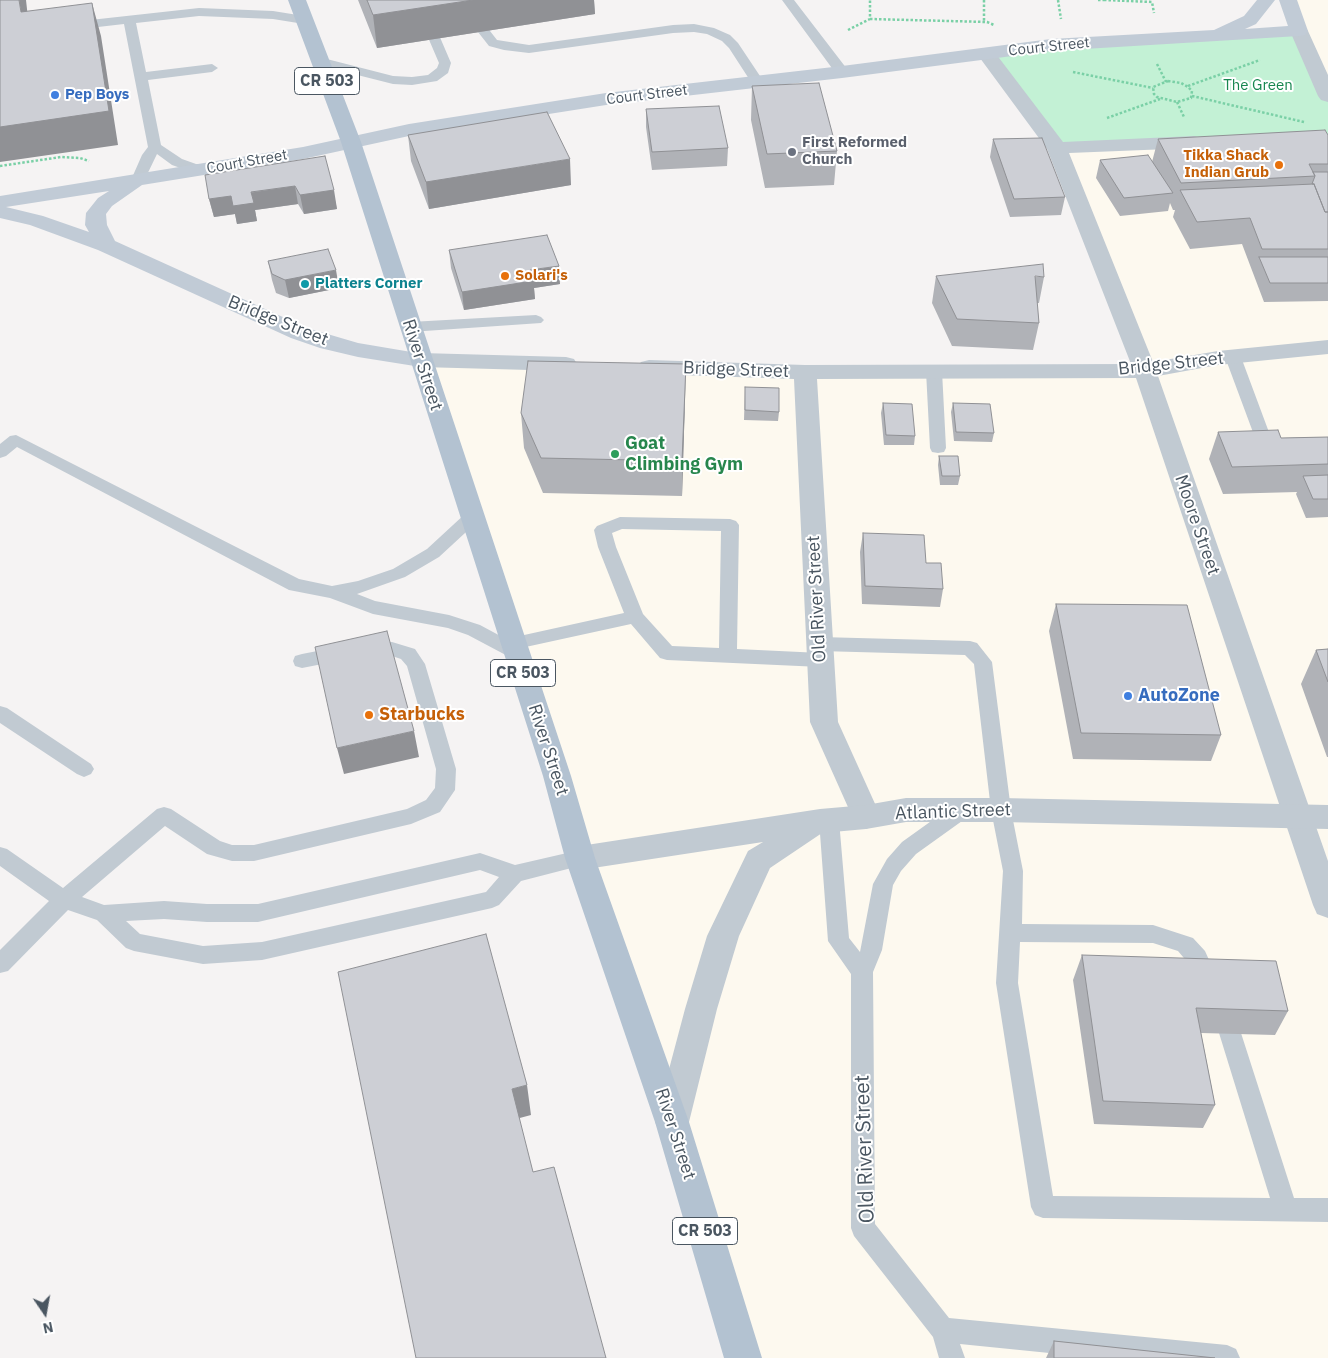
<!DOCTYPE html>
<style>
body{margin:0}
#map{position:relative;width:1328px;height:1358px;overflow:hidden;background:#f5f3f3;font-family:"IBM Plex Sans",sans-serif}
canvas{display:block}
.north{position:absolute;left:20px;top:1288px;width:50px;height:50px;-webkit-text-stroke:4px #fff;paint-order:stroke;rotate:168deg;font-size:14px;font-weight:700;line-height:20px;text-align:center;color:#4a5661}
.north::after{content:'';display:block;margin:auto;width:18px;height:22px;background:#4a5661;clip-path:polygon(50% 0,100% 100%,50% 72%,0 100%)}
</style>
<div id="map">
<canvas width="1328" height="1358"></canvas>
<div class="north">N</div>
</div>
<script>
const ctx = document.querySelector('canvas').getContext('2d');
ctx.lineJoin = 'round';
function paint(path, color) { ctx.fillStyle = color; ctx.fill(path, 'evenodd'); }
const shape = rows => new Path2D(rows.map(r => 'M' + r).join(''));
function strokePath(path, color, width, dash) { ctx.strokeStyle = color; ctx.lineWidth = width; ctx.lineCap = dash ? 'butt' : 'round'; ctx.setLineDash(dash || []); ctx.stroke(path); }
function write(font, color, halo, rows, align = 'center') {
  ctx.font = font + ' "IBM Plex Sans",sans-serif'; ctx.lineWidth = 4; ctx.setLineDash([]); ctx.textBaseline = 'middle'; ctx.strokeStyle = halo; ctx.fillStyle = color; for (const [text, x, y, turn = 0] of rows) {
    ctx.save(); ctx.translate(x, y); ctx.rotate((+turn || 0) * Math.PI / 180); ctx.textAlign = isNaN(turn) ? turn : align; if (halo) ctx.strokeText(text, 0, 0); ctx.fillText(text, 0, 0); ctx.restore();
  }
}
paint(shape([
 [1288,0,1328,0,1328,96],
 [1328,136,1328,1358,743,1358,421,360,805,372,1144,371,1057,148]
]), '#fdf9ef');
paint(shape([
 [1299,31,1328,96,1328,136,1057,148,986,54]
]), '#c3f1d5');
strokePath(shape([
 [984,0,984,22],
 [1058,0,1061,19],
 [1098,0,1104,0],
 [1104,0,1152,2,1154,13],
 [870,19,987,22,994,25],
 [848,30,870,19,870,0],
 [1157,64,1166,82],
 [1073,72,1153,88],
 [1168,81,1181,83,1188,87,1192,91,1191,98,1177,102,1157,97,1154,94,1153,87,1168,81],
 [1188,86,1260,60],
 [1192,96,1304,122],
 [1177,102,1184,117],
 [1107,118,1160,99],
 [0,166,61,157,80,158,89,161]
]), '#7ad0a6', 2.5, [2.5, 2]);
paint(shape([
 [412,0,424,0,451,63,448,73,437,81,412,85,393,84,314,64,313,61,319,57,393,76,412,77,428,75,437,68,439,63,412,0],
 [782,0,794,0,847,69,848,72,847,75,837,75,782,0],
 [475,7,481,11,490,31,497,40,529,45,673,25,694,24,714,28,730,35,738,43,764,82,758,86,753,85,729,48,722,41,707,34,694,32,673,33,529,53,504,50,489,46,478,32,469,11,475,7],
 [199,8,273,11,304,16,310,20,304,24,273,19,199,16,136,23,146,72,212,64,218,68,212,72,148,80,161,145,182,159,196,164,213,166,215,169,213,172,189,171,172,165,157,154,143,183,133,183,131,180,142,155,148,147,124,24,72,30,66,26,72,22,199,8],
 [536,315,541,317,544,320,541,323,410,332,405,330,402,327,405,324,410,322,536,315],
 [1233,352,1239,354,1241,357,1270,435,1268,439,1262,440,1256,439,1254,435,1225,357,1227,354,1233,352],
 [934,366,940,367,942,371,946,448,944,452,938,453,932,452,930,448,926,371,928,367,934,366],
 [16,435,299,579,332,586,358,581,393,569,427,549,466,513,472,511,478,513,481,517,478,521,439,557,405,577,357,594,375,601,449,615,480,625,506,639,624,613,598,547,594,530,597,526,620,517,730,519,736,521,739,525,737,649,821,653,828,655,830,660,828,665,821,667,667,660,660,658,631,624,521,648,526,654,524,659,517,661,468,635,448,628,373,614,330,598,289,590,17,447,6,456,0,458,0,444,10,436,16,435],
 [622,529,721,531,719,648,672,646,643,614,616,547,612,533,622,529],
 [820,637,970,641,977,643,992,662,1011,810,1023,871,1022,924,1153,925,1193,938,1205,951,1218,980,1215,987,1207,989,1199,987,1189,964,1178,951,1153,943,1020,942,1018,983,1053,1196,1270,1198,1219,1033,1222,1026,1230,1023,1238,1026,1241,1033,1294,1198,1328,1198,1328,1222,1043,1218,1035,1215,1031,1207,996,983,1003,871,991,810,974,664,965,655,820,651,813,649,811,644,813,639,820,637],
 [392,642,415,649,425,664,456,769,455,790,440,812,411,824,254,861,232,861,207,854,165,826,82,897,104,905,164,901,207,904,258,904,480,853,515,865,580,850,587,852,590,858,587,864,521,881,499,905,492,908,262,960,203,964,134,951,126,948,97,920,68,910,8,971,0,973,0,950,49,901,0,866,0,847,7,849,63,888,157,809,164,807,171,809,220,841,232,845,254,845,407,809,426,800,435,788,436,769,407,666,401,659,392,656,348,659,302,668,295,666,293,661,295,656,302,654,348,645,392,642],
 [480,870,499,877,486,892,262,942,203,946,140,934,126,921,164,919,207,922,258,922,480,870],
 [0,706,7,708,91,764,94,769,91,774,84,777,77,774,0,723,0,706],
 [962,802,969,804,972,810,969,816,916,854,901,871,893,885,882,950,873,972,875,1224,949,1318,1227,1345,1236,1349,1240,1358,1099,1358,960,1344,965,1358,939,1358,933,1337,854,1236,851,1228,851,974,828,941,819,820,822,814,829,812,836,814,839,820,849,938,860,952,873,884,887,859,902,842,955,804,962,802]
]), '#c1cad2');
paint(shape([
 [986,48,993,50,1063,142,1194,136,1201,138,1204,142,1201,146,1194,148,1069,153,1153,362,1218,351,1328,340,1328,354,1218,365,1158,376,1328,861,1328,918,1317,914,1313,905,1136,378,817,379,838,722,881,817,876,825,866,829,856,825,810,722,794,379,649,374,641,372,637,367,641,362,649,360,805,365,1131,364,1047,149,977,54,979,50,986,48],
 [421,353,566,357,574,359,577,364,574,369,566,371,421,367,413,365,410,360,413,355,421,353]
]), '#c1cad2');
paint(shape([
 [1299,26,1305,27,1308,31,1328,75,1328,102,1321,100,1318,96,1290,31,1293,27,1299,26],
 [906,798,1001,798,1328,805,1328,829,1001,822,906,822,866,829,822,833,770,868,739,936,717,1009,689,1122,684,1133,672,1138,660,1133,655,1122,685,1009,707,936,748,851,763,842,580,870,569,867,565,858,569,849,580,846,820,809,866,805,906,798]
]), '#c1cad2');
paint(shape([
 [1257,0,1275,0,1256,24,1245,29,1288,26,1279,0,1297,0,1308,31,1305,35,1299,36,1051,51,842,78,606,105,409,136,303,159,142,185,112,206,106,214,107,225,115,241,307,328,358,343,429,355,432,360,429,365,421,367,358,357,320,348,291,338,98,250,30,225,0,218,0,196,303,147,409,124,606,93,842,66,1051,39,1214,30,1244,16,1257,0],
 [109,191,98,198,86,213,85,225,89,232,43,216,6,207,109,191]
]), '#c1cbd6');
paint(shape([
 [288,0,306,0,361,142,571,776,595,858,689,1122,762,1358,724,1358,655,1122,565,858,543,776,341,142,288,0]
]), '#b3c2d1');
paint(shape([
 [358,0,594,0,595,14,377,48],
 [752,86,837,151,834,185,765,188,751,120],
 [646,109,728,148,727,166,652,170,646,127],
 [408,135,571,185,429,209,411,161],
 [1328,135,1328,301,1264,302,1242,244,1190,249,1173,217,1175,210,1173,210,1170,203,1168,211,1120,216,1096,178,1100,160,1152,162,1158,139],
 [993,139,1065,197,1061,215,1010,217,990,157],
 [325,156,337,209,304,214,298,204,255,210,257,221,237,224,235,214,214,217,209,199],
 [449,250,560,284,534,288,535,299,464,310,451,268],
 [268,261,339,288,289,298,276,293,272,280],
 [936,276,1044,277,1039,303,1037,303,1039,323,1033,350,952,346,932,303],
 [745,387,779,412,778,421,744,420],
 [685,399,682,496,543,493,524,448,521,413],
 [883,403,915,436,914,445,884,445,881,413],
 [953,403,994,433,992,442,954,441,951,412],
 [1218,432,1281,438,1328,437,1328,517,1306,518,1296,494,1297,492,1223,494,1209,459],
 [939,456,960,476,958,485,940,485,938,465],
 [863,533,926,563,943,589,940,607,862,604,860,552],
 [1056,604,1221,735,1211,761,1073,759,1049,631],
 [1328,649,1328,757,1327,757,1301,684,1316,650],
 [1082,955,1288,1011,1275,1035,1201,1033,1215,1105,1203,1128,1094,1124,1073,980],
 [1054,1341,1215,1358,1046,1358]
]), '#b0b2b7');
paint(shape([
 [19,0,26,0,31,45,21,12],
 [473,0,594,0,595,14,377,48,373,15],
 [92,3,101,36,118,145,0,162,0,127],
 [570,159,571,185,429,209,426,182],
 [295,186,298,204,255,210,257,221,237,224,235,214,214,217,209,199],
 [334,190,337,209,304,214,300,195],
 [559,266,560,284,534,288,535,299,464,310,462,292,530,270],
 [336,270,339,288,289,298,285,280],
 [686,364,685,399,682,496,682,461],
 [414,731,419,757,344,774,337,748],
 [527,1085,531,1115,516,1119,512,1089]
]), '#909195');
const building = shape([
 [0,0,19,0,21,12,92,3,109,111,0,127,0,0],
 [367,0,473,0,373,15,367,0],
 [819,83,837,151,767,154,752,86,819,83],
 [719,106,728,148,652,152,646,109,719,106],
 [547,112,570,159,426,182,408,135,547,112],
 [1325,130,1328,135,1328,164,1309,164,1315,176,1181,183,1158,139,1325,130],
 [1042,138,1065,197,1014,199,993,139,1042,138],
 [1148,155,1173,193,1124,198,1100,160,1148,155],
 [325,156,334,190,300,195,295,186,251,192,254,203,233,206,231,196,209,199,205,175,325,156],
 [1313,172,1328,172,1328,212,1325,212,1314,184,1312,184,1315,176,1313,172],
 [1314,184,1325,212,1328,212,1328,249,1262,249,1250,218,1197,222,1180,190,1314,184],
 [547,235,559,266,530,270,533,281,462,292,449,250,547,235],
 [328,249,336,270,285,280,272,274,268,261,328,249],
 [1259,257,1328,257,1328,283,1270,283,1259,257],
 [1043,264,1044,277,1035,276,1039,323,957,319,936,276,1043,264],
 [528,361,686,364,682,461,541,458,521,413,528,361],
 [745,387,779,388,779,412,745,410,745,387],
 [883,403,912,404,915,436,886,435,883,403],
 [953,403,990,404,994,433,956,432,953,403],
 [1278,430,1281,438,1328,437,1328,464,1232,467,1218,432,1278,430],
 [939,456,958,456,960,476,942,476,939,456],
 [1328,475,1328,499,1313,499,1303,476,1328,475],
 [863,533,924,535,926,563,941,563,943,589,865,586,863,533],
 [1056,604,1187,605,1221,735,1081,733,1056,604],
 [387,631,414,731,337,748,315,647,387,631],
 [1328,649,1328,682,1316,650,1328,649],
 [486,934,527,1085,512,1089,533,1172,554,1167,606,1358,416,1358,338,972,486,934],
 [1082,955,1276,961,1288,1011,1196,1008,1215,1105,1103,1101,1082,955],
 [1054,1341,1215,1358,1054,1358,1054,1341]
]);
paint(building, '#cdcfd5');
strokePath(building, '#909195', 1);
for (const [x, y, r, color] of [
 [55,95,5,"#3f7fe0"],
 [792,152,5,"#6b7280"],
 [1279,165,5,"#e8710a"],
 [505,276,5,"#e8710a"],
 [305,284,5,"#0f9aa8"],
 [615,454,5,"#2e9e5b"],
 [1128,696,5,"#3f7fe0"],
 [369,715,5,"#e8710a"]
]) { const dot = new Path2D(); dot.arc(x, y, r, 0, 2 * Math.PI); ctx.fillStyle = color; ctx.fill(dot); strokePath(dot, '#fff', 2); }
write('15px', '#4a5661', '#fff', [
 ["Court Street",1049,47,-6],
 ["Court Street",647,95,-7],
 ["Court Street",247,162,-10]
]);
write('15px', '#17864f', '#fff', [
 ["The Green",1258,86]
]);
write('bold 15px', '#366cbe', '#fff', [
 ["Pep Boys",65,95]
], 'left');
write('bold 15px', '#5b616d', '#fff', [
 ["First Reformed",802,143],
 ["Church",802,160]
], 'left');
write('bold 15px', '#c56008', '#fff', [
 ["Tikka Shack",1269,156],
 ["Indian Grub",1269,173],
 ["Solari's",515,276,"left"]
], 'right');
write('bold 15px', '#0d838f', '#fff', [
 ["Platters Corner",315,284]
], 'left');
for (const [x, y, w] of [
 [327,81,65],
 [523,673,65],
 [705,1231,65]
]) { const box = new Path2D(); box.roundRect(x - w / 2, y - 13.5, w, 27, 4); ctx.fillStyle = '#fff'; ctx.fill(box); strokePath(box, '#4a5661', 1); }
write('bold 16px', '#4a5661', null, [
 ["CR 503",327,81],
 ["CR 503",523,673],
 ["CR 503",705,1231]
]);
write('18px', '#4a5661', '#fff', [
 ["Bridge Street",278,321,22],
 ["Bridge Street",1171,364,-6],
 ["River Street",422,365,72],
 ["Bridge Street",736,370,2],
 ["Moore Street",1197,525,71],
 ["Old River Street",817,599,-93],
 ["River Street",548,750,72],
 ["Atlantic Street",953,812,-2],
 ["River Street",675,1134,72]
]);
write('bold 18px', '#27864d', '#fff', [
 ["Goat",625,444],
 ["Climbing Gym",625,465]
], 'left');
write('bold 18px', '#366cbe', '#fff', [
 ["AutoZone",1138,696]
], 'left');
write('bold 18px', '#c56008', '#fff', [
 ["Starbucks",379,715]
], 'left');
write('21px', '#4a5661', '#fff', [
 ["Old River Street",865,1149,-92]
]);
</script>
